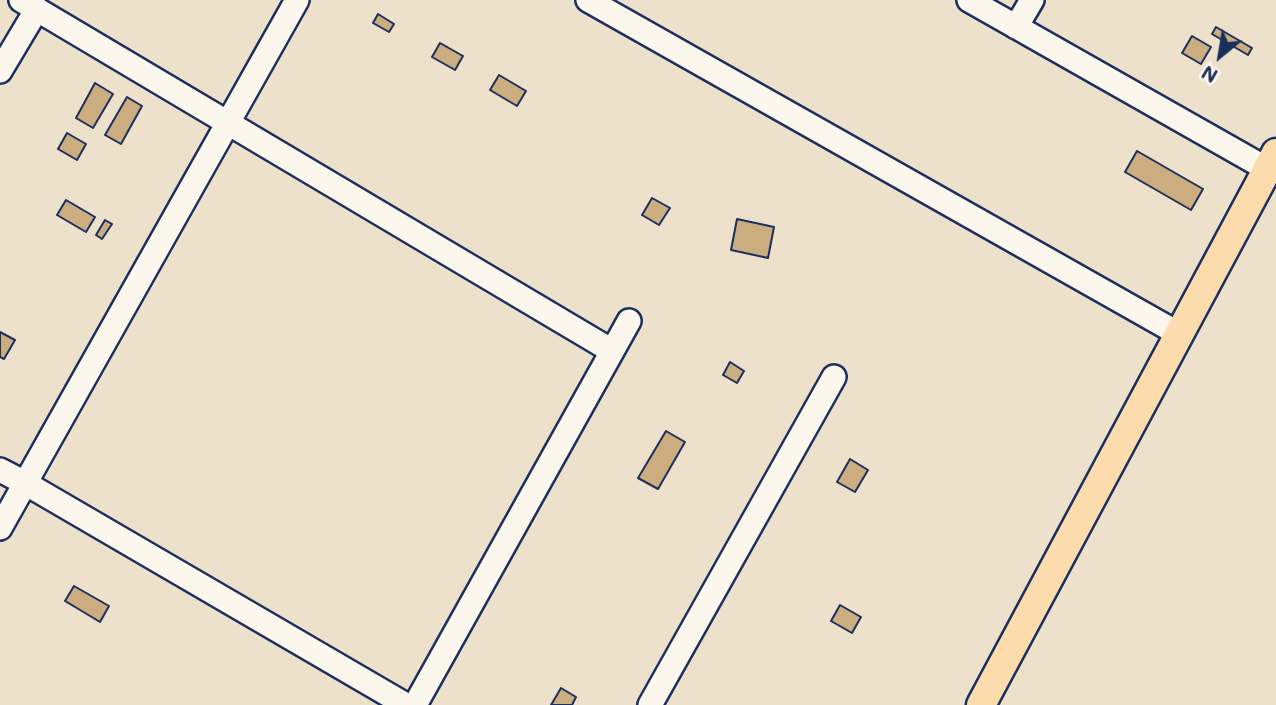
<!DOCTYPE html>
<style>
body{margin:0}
#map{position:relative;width:1276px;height:705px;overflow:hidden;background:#ede1cc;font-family:Mali,sans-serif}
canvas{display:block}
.north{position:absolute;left:1185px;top:21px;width:70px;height:70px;-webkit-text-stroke:5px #fbf7ec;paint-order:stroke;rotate:210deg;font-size:19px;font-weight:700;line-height:28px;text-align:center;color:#1b2f5e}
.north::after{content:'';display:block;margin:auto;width:24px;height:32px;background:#1b2f5e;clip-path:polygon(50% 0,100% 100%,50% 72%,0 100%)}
</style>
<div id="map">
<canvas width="1276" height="705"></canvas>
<div class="north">N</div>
</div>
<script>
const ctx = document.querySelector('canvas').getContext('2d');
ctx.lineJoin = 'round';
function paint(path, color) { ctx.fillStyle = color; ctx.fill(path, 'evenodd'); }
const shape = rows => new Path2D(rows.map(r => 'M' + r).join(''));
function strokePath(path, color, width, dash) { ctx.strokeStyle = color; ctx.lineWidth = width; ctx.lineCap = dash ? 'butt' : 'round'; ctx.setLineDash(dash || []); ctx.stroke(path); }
const building = shape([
 [378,14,394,24,389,32,373,23,378,14],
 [1216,27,1252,48,1248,55,1212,34,1216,27],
 [1192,36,1211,47,1201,64,1182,53,1192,36],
 [440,43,463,56,455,70,432,57,440,43],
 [499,75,526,91,517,106,490,90,499,75],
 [95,83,113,94,93,128,76,118,95,83],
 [127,97,142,106,121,144,105,135,127,97],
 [67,133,86,144,77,160,58,149,67,133],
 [1137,151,1203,189,1191,210,1125,172,1137,151],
 [652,198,670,208,659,225,642,215,652,198],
 [66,200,95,217,86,232,57,215,66,200],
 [737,219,774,227,768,258,731,250,737,219],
 [105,220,112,224,102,239,96,235,105,220],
 [0,332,15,340,4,359,0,357,0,332],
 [730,362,744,371,737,383,723,375,730,362],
 [666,431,685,442,658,489,638,478,666,431],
 [850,459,868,470,855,492,837,482,850,459],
 [74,586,109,606,100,622,65,601,74,586],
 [840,605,861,617,852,633,831,621,840,605],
 [561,688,576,697,572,705,551,705,561,688]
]);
paint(building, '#cbad80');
strokePath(building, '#1b2f5e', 2);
const minor = shape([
 [21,0,612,351],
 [588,0,1179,334],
 [969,0,1267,169],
 [1016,27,1032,0],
 [0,71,37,9],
 [0,470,25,483,406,705],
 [0,528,297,0],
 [415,705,629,321],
 [650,705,834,377]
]);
const major = shape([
 [981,705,1276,153]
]);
strokePath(minor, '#1b2f5e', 28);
strokePath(major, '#1b2f5e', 33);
strokePath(minor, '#fbf7ec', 23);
strokePath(major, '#fcdcac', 28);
</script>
